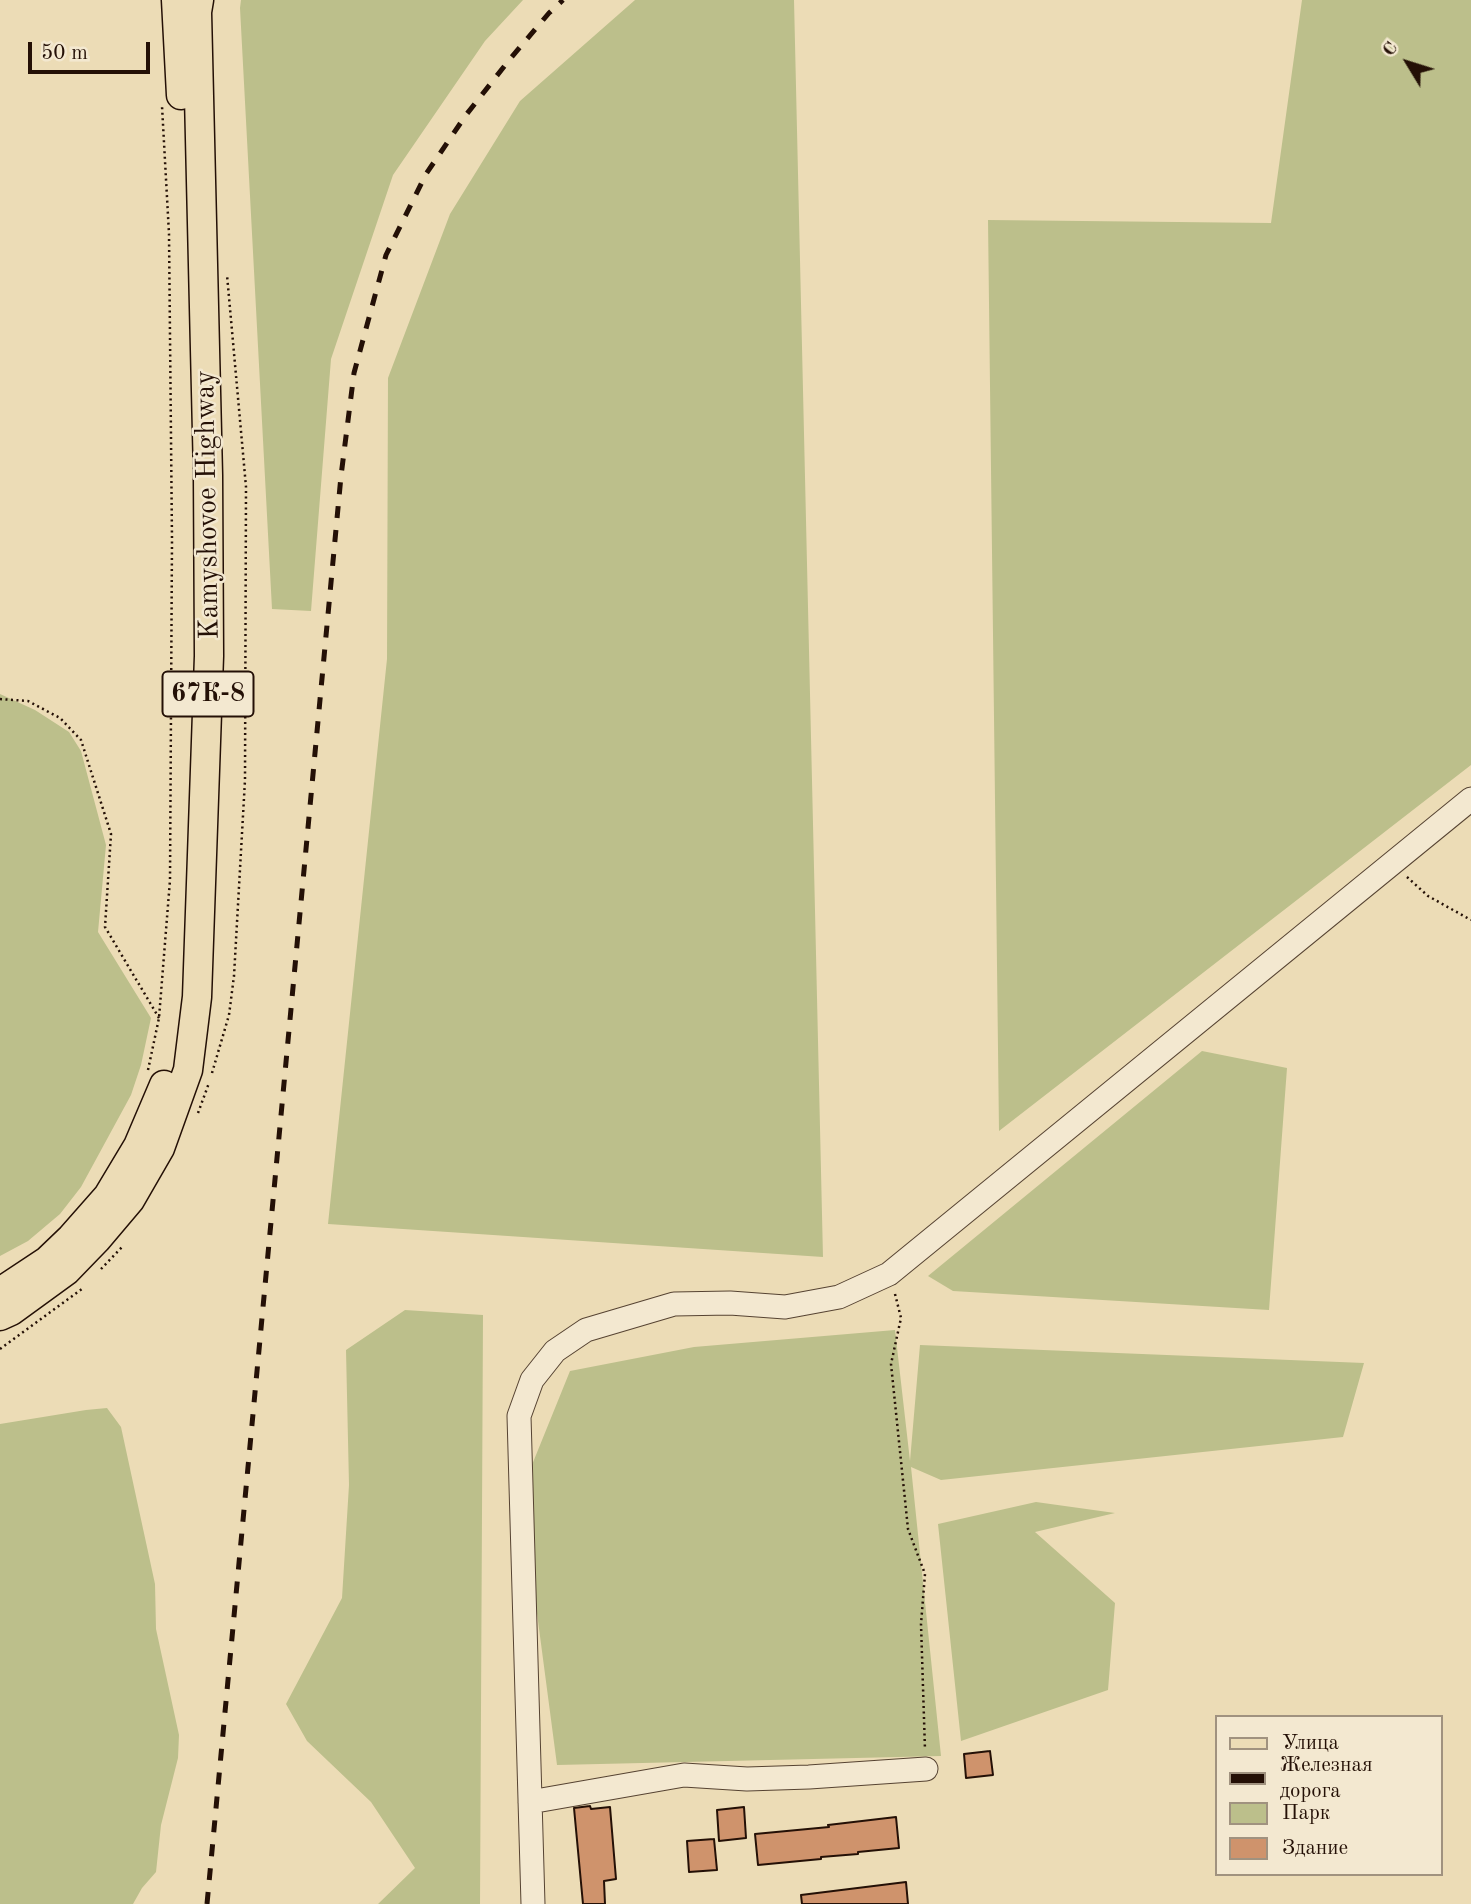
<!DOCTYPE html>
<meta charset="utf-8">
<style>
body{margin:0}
#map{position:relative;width:1471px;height:1904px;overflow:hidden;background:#ecdcb6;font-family:"Old Standard TT",serif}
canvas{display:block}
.legend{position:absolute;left:1215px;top:1715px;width:228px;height:161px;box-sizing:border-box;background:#f3e8d0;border:2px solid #a0927f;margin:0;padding:9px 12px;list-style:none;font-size:21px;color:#241006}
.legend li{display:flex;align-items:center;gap:14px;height:35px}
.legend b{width:35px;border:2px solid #a0927f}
.north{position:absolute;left:1373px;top:28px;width:70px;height:70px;-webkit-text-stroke:5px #f3e8d0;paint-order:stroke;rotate:308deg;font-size:19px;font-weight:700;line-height:28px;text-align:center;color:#241006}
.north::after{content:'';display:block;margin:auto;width:24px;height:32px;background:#241006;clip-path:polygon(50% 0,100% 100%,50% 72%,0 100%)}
.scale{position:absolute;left:28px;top:42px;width:122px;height:32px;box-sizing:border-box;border:4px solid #241006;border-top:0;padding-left:9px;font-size:21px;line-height:24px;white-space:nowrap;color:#241006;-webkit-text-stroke:5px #f3e8d0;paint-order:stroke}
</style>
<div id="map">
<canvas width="1471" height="1904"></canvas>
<ul class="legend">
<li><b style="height:9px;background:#ecdcb6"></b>Улица</li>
<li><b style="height:9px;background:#241006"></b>Железная дорога</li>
<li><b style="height:19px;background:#bcbf8b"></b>Парк</li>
<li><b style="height:19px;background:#cf936c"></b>Здание</li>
</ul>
<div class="north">С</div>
<div class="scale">50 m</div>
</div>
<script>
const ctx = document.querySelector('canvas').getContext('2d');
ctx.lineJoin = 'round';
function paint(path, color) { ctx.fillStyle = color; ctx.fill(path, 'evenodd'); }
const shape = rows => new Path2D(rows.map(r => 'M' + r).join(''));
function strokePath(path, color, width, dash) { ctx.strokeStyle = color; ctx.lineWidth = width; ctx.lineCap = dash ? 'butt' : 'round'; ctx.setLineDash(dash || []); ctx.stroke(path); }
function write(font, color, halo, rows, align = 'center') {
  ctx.font = font + ' "Old Standard TT",serif'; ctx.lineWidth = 5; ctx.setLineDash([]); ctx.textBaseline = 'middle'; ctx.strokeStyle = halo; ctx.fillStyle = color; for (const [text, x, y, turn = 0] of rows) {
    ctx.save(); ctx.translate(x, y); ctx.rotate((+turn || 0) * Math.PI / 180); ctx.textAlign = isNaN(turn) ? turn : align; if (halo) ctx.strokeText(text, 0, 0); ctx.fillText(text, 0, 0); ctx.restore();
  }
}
paint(shape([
 [241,0,523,0,485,41,393,175,331,359,311,611,272,609,240,8],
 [635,0,794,0,823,1257,328,1224,387,659,388,378,450,214,520,101],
 [1302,0,1471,0,1471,765,999,1131,988,220,1271,223],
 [0,694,35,710,69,732,81,751,106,845,98,932,151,1018,141,1065,131,1095,81,1187,60,1214,28,1241,0,1256],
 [1202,1051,1287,1068,1269,1310,953,1291,928,1276],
 [405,1310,483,1315,480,1904,378,1904,415,1868,371,1802,307,1741,286,1704,342,1598,349,1485,346,1350],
 [895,1330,910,1461,920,1345,1364,1363,1343,1437,941,1480,911,1467,941,1756,557,1765,521,1492,570,1371,694,1347],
 [107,1408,121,1427,155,1584,156,1629,179,1735,178,1758,161,1825,156,1872,142,1888,133,1904,0,1904,0,1424,86,1410],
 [1036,1502,1115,1513,1035,1532,1115,1603,1108,1690,961,1741,938,1524]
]), '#bcbf8b');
const building = shape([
 [990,1751,993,1775,966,1778,964,1754,990,1751],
 [590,1806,591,1809,610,1807,616,1879,604,1881,605,1904,583,1904,574,1808,590,1806],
 [744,1807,746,1838,719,1841,717,1810,744,1807],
 [896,1817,899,1848,858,1852,858,1854,821,1857,821,1859,758,1865,755,1834,829,1827,828,1825,896,1817],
 [714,1839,717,1870,689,1872,687,1841,714,1839],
 [906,1882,908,1904,802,1904,801,1895,906,1882]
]);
paint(building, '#cf936c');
strokePath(building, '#241006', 2);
const minor = shape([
 [530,1802,684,1775,747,1779,809,1777,926,1769],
 [533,1904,519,1416,532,1380,555,1351,586,1330,674,1304,730,1303,785,1307,839,1297,889,1274,1471,799]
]);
const major = shape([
 [176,0,181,95],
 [0,1292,47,1261,71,1238,108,1196,138,1146,164,1085],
 [0,1316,11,1311,66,1271,97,1239,130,1200,160,1148,188,1070,197,997,209,656,208,475,197,12,199,0]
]);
strokePath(minor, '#564332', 25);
strokePath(major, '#241006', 31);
strokePath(shape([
 [0,699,28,701,60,718,81,740,111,834,105,927,159,1018],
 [1407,877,1428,896,1471,920],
 [148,1070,159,1018,170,880,172,540,169,234,162,106],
 [212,1073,229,1015,234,976,245,780,246,487,227,275],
 [198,1113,209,1083],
 [101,1269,123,1246],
 [895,1294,901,1318,891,1364,908,1529,925,1574,921,1624,925,1750],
 [0,1349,82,1289]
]), '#241006', 2.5, [2, 3.5]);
strokePath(minor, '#f3e8d0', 23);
strokePath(major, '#ecdcb6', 28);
strokePath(shape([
 [207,1904,341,476,354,373,386,255,426,174,466,115,510,59,549,13,563,0]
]), '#241006', 5, [12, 12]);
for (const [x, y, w] of [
 [208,694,91]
]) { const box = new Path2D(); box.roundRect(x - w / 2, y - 22.5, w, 45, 5); ctx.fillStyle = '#f3e8d0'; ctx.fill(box); strokePath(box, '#241006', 2); }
write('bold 26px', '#241006', null, [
 ["67К-8",208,694]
]);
write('28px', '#241006', '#f3e8d0', [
 ["Kamyshovoe Highway",208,505,-91]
]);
</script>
